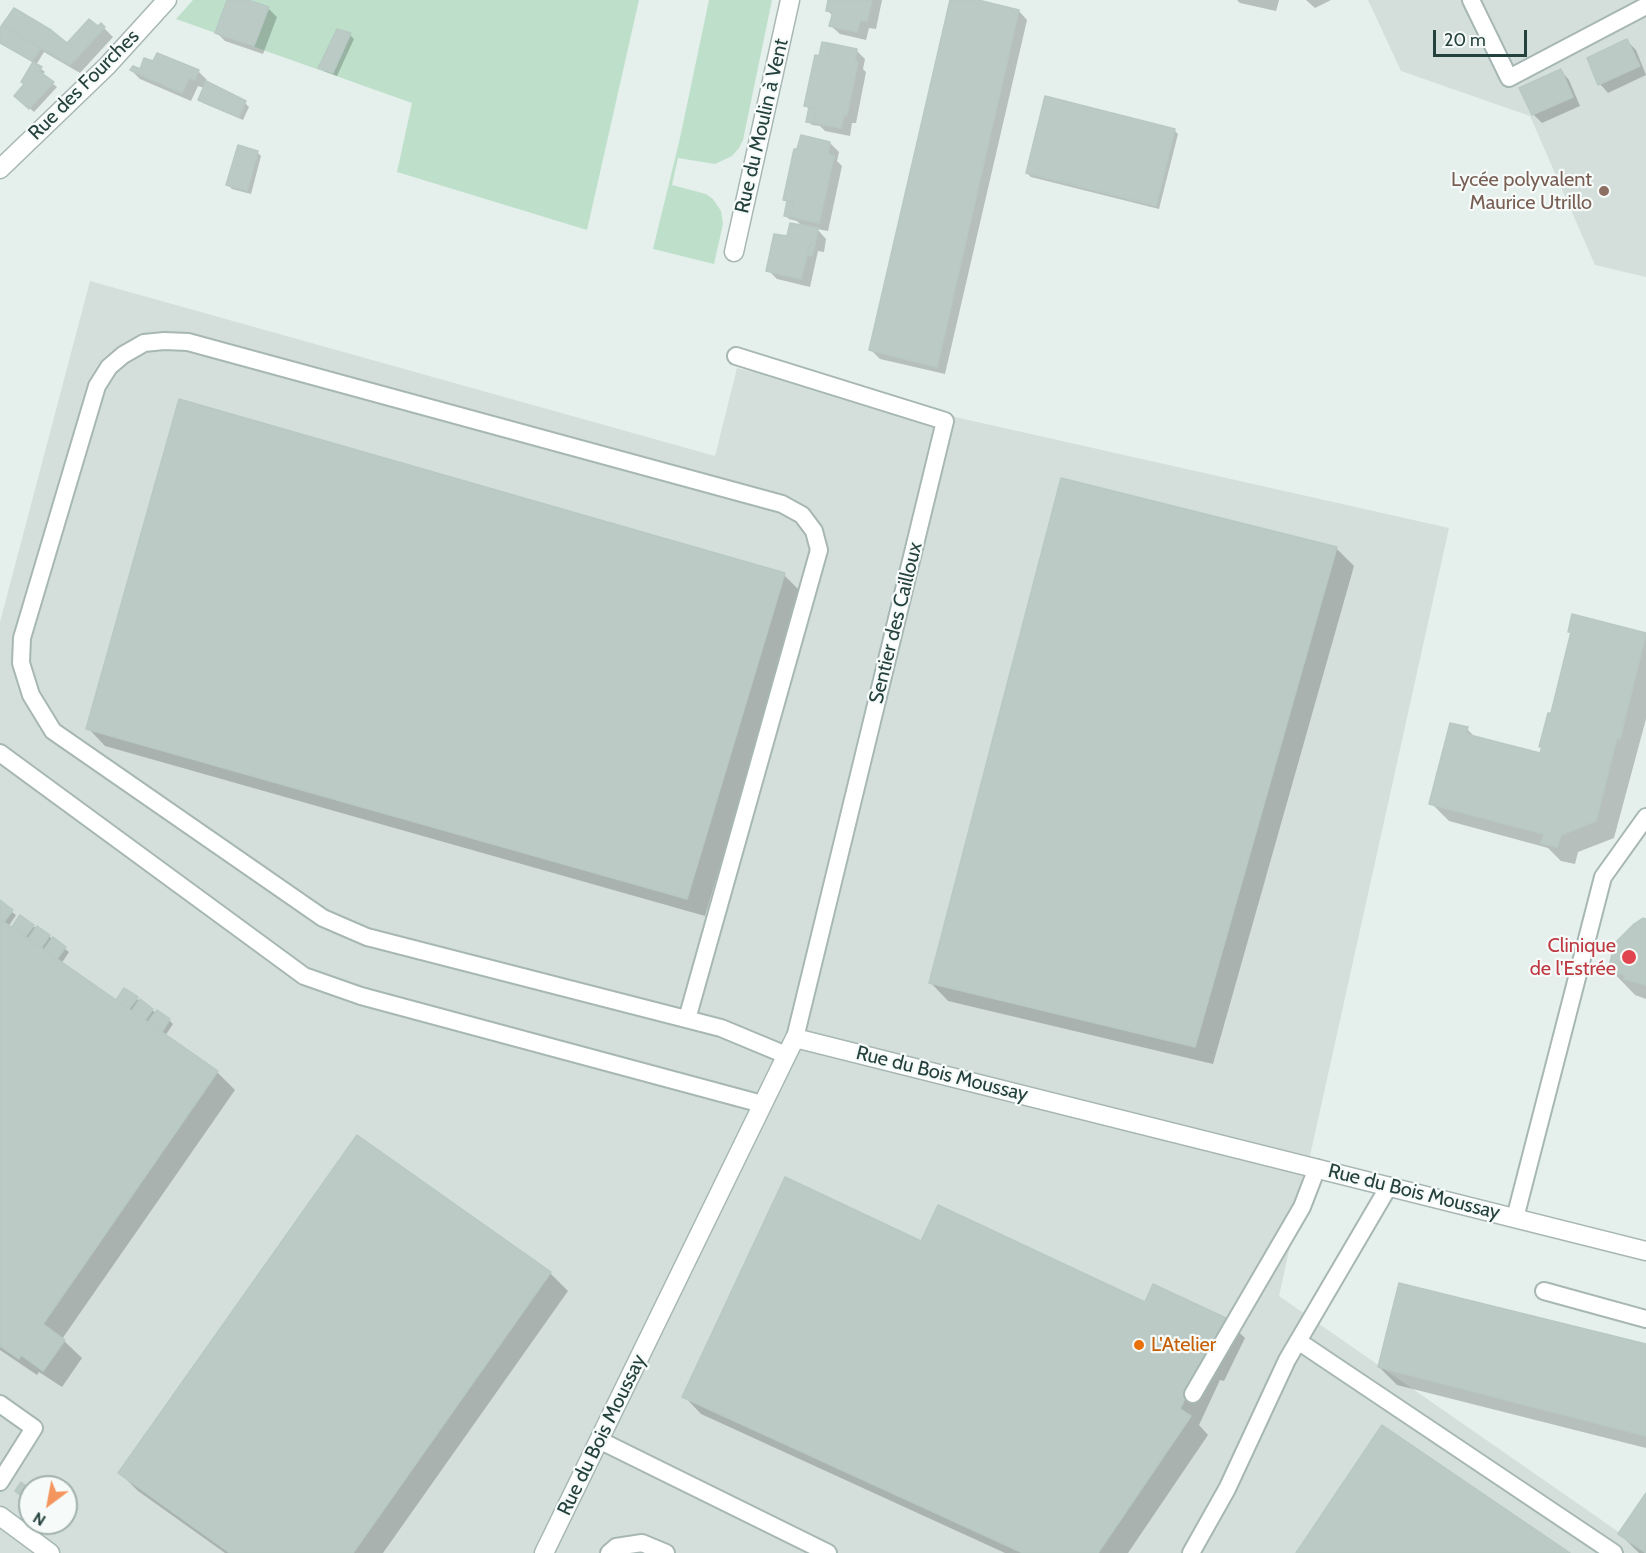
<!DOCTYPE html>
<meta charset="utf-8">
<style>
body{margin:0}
#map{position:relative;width:1646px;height:1553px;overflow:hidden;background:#e5efec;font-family:Cabin,sans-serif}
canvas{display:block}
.north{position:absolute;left:18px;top:1475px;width:60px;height:60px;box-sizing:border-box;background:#f6fbf9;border:2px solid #a2b1ae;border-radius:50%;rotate:212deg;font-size:16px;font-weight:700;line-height:24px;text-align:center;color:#24413d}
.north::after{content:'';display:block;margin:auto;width:21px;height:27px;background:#f4955e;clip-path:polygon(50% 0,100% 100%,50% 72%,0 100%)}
.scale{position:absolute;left:1433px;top:30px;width:94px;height:27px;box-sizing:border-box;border:3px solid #24413d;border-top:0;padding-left:8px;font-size:18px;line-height:21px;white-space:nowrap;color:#24413d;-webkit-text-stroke:4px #f6fbf9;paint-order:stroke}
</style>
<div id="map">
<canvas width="1646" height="1553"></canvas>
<div class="north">N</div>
<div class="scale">20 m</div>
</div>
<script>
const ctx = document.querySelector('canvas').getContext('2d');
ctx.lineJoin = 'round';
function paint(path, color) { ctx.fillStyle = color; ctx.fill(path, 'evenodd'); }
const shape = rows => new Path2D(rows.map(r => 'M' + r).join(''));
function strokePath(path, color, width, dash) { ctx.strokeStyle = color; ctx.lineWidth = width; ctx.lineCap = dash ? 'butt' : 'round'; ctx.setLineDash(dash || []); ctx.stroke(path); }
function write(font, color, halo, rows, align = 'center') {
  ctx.font = font + ' Cabin,sans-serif'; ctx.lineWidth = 4.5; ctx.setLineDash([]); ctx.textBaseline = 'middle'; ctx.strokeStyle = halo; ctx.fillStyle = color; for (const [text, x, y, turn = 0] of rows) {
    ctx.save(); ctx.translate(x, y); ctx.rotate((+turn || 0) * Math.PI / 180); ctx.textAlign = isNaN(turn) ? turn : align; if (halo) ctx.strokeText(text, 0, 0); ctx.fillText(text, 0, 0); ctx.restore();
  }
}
paint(shape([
 [1368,0,1646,0,1646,277,1595,265,1530,116,1401,71],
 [90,281,715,456,737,368,1449,528,1279,1296,1646,1551,1646,1553,0,1553,0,622],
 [30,1487,66,1487,66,1523,30,1523]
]), '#d4dfdb');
paint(shape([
 [193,0,639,0,587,230,397,172,412,103,176,19],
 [709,0,772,0,743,140,739,148,732,156,715,164,678,158,672,185,706,194,713,199,721,211,723,224,714,264,653,249,680,138]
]), '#bee0cb');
paint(shape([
 [229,0,244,0,268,8,277,17,263,54,225,41,216,32],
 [830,0,882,0,876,29,869,28,866,40,840,34,831,26,833,16,827,10],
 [952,0,971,0,1019,11,1027,20,945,374,880,359,871,350],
 [1237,0,1279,0,1276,11,1240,3],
 [1306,0,1331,0,1315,8],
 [14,10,67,45,101,25,113,37,80,73,44,52,36,65,45,72,42,75,57,87,34,112,16,96,26,85,34,63,0,43,0,31],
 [350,35,354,39,337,76,324,71,320,67],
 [1627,41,1636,50,1646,75,1608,93,1600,84],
 [856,50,865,59,863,69,866,72,856,123,852,123,850,136,825,131,820,126,812,125,808,121,810,110,805,105],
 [131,70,198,71,207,80,206,82,245,103,249,107,243,120,203,103,199,99,204,88,198,86,191,101,140,79],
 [1561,71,1569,80,1580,106,1542,123,1533,114],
 [1174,130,1178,134,1159,209,1031,177,1027,173],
 [830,143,839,152,837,161,842,166,828,231,817,229,826,239,824,252,818,251,810,287,777,279,768,270,788,238,803,227,797,221,789,219,785,215,788,203,784,199],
 [257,152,261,156,251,194,232,189,228,185],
 [1336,548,1354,566,1213,1064,948,1001,931,983],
 [784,575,802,593,705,916,105,746,88,728],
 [1573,616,1646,635,1646,719,1614,838,1578,852,1575,864,1561,861,1548,848,1449,821,1431,803,1467,729,1476,738,1542,755,1543,749,1541,746,1552,715,1572,634,1569,632],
 [0,903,16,915,8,927,18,934,33,926,49,936,69,952,61,964,122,1006,137,999,156,1013,157,1012,169,1020,173,1024,165,1036,218,1073,235,1090,62,1339,82,1358,62,1387,39,1372,37,1375,0,1350],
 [1646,920,1646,999,1635,995,1610,969],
 [922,1243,1146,1304,1227,1321,1245,1338,1224,1381,1220,1380,1199,1425,1208,1435,1128,1553,1005,1553,701,1414,684,1396],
 [550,1273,568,1291,383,1553,225,1553,138,1491,120,1473],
 [1646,1346,1646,1448,1397,1385,1379,1367],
 [1646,1495,1646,1553,1639,1553,1620,1534]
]), '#0003');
const building = shape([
 [227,0,248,0,269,7,254,46,215,33,227,0],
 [828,0,872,0,867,21,860,20,857,32,829,26,833,12,826,11,828,0],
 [950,0,978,0,1019,10,937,367,869,350,950,0],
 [14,8,51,30,67,43,89,19,98,26,101,23,105,27,70,65,2,25,14,8],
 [2,25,41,48,32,61,0,43,0,28,2,25],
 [337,29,351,33,333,73,318,68,337,29],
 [1627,39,1640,66,1598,85,1587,58,1627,39],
 [822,42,828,43,826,57,819,56,822,42],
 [828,43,857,49,855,61,858,62,847,115,844,115,841,128,814,123,817,108,804,106,815,55,826,57,828,43],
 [157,53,199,70,195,80,189,78,182,93,130,70,133,66,140,69,144,58,153,61,157,53],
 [33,62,42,67,39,71,54,82,29,109,14,96,24,84,21,82,33,62],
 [1561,69,1573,97,1532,115,1519,88,1561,69],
 [206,81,246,101,239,117,198,100,206,81],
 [1045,96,1175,129,1156,206,1026,173,1045,96],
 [809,107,817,108,814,123,806,122,809,107],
 [801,135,830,142,828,155,834,156,819,223,791,217,794,202,783,200,794,149,797,149,801,135],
 [238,145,258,151,247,191,226,185,238,145],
 [787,201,794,202,791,217,784,216,787,201],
 [790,223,818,228,815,244,810,243,801,279,766,271,774,234,787,236,790,223],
 [810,243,815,244,812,256,807,255,810,243],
 [179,399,785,573,687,899,86,729,179,399],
 [1061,478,1337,547,1195,1047,929,983,1061,478],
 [1572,614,1646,633,1620,739,1617,738,1596,821,1561,835,1557,847,1541,843,1544,834,1429,804,1450,723,1468,727,1466,734,1540,753,1542,747,1539,747,1548,713,1551,713,1571,632,1568,632,1572,614],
 [0,900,13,910,4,922,0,919,0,900],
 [20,915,34,925,25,937,12,927,20,915],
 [1643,918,1646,919,1646,985,1624,979,1625,975,1608,970,1615,943,1634,924,1643,918],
 [0,919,218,1071,43,1324,65,1340,43,1371,21,1355,19,1359,0,1346,0,919],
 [37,926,50,935,41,948,28,939,37,926],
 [53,937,66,947,57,959,44,950,53,937],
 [124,988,138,997,129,1009,116,1000,124,988],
 [140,999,153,1009,145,1020,132,1011,140,999],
 [157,1010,170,1019,162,1032,148,1022,157,1010],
 [357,1135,551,1272,353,1553,230,1553,118,1473,357,1135],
 [785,1177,921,1241,938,1205,1145,1302,1153,1284,1228,1319,1202,1363,1180,1409,1191,1416,1098,1553,1023,1553,682,1397,785,1177],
 [1399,1283,1646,1344,1646,1436,1378,1367,1399,1283],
 [1382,1425,1570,1553,1296,1553,1382,1425],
 [21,1482,30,1489,29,1502,15,1491,21,1482],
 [1646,1493,1646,1553,1618,1534,1646,1493]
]);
paint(building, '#bbcac5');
strokePath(building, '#b8c9c4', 1.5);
const service = shape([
 [1471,0,1509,78,1646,6],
 [736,356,945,421,795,1038],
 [0,753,304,976,361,996,762,1104],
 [687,1019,819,550,814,531,802,515,782,504,188,342,164,341,144,343,123,355,109,367,97,386,22,638,21,663,31,695,53,731,323,918,367,937,721,1028,786,1055],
 [1515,1218,1603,877,1646,817],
 [1544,1291,1646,1319],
 [1298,1341,1614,1553],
 [1193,1394,1302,1207,1317,1168],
 [0,1404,34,1428,0,1482],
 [599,1440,828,1553],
 [609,1553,616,1547,642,1543,666,1553],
 [1191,1553,1227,1489,1287,1360,1389,1186]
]);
const minor = shape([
 [0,169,107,66,167,0],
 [734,252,790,0],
 [0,1516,50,1553],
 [544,1553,795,1038,1646,1251]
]);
strokePath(service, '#a7b7b4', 20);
strokePath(minor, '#a7b7b4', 21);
strokePath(service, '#fff', 16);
strokePath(minor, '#fff', 18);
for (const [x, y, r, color] of [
 [1604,191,6,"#8d6e63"],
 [1629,957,8,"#e0444e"],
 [1139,1345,6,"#e8710a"]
]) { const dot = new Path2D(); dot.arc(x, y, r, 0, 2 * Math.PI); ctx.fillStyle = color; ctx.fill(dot); strokePath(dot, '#f6fbf9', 2); }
write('20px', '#24413d', '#f6fbf9', [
 ["Rue des Fourches",84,85,-45],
 ["Rue du Moulin à Vent",762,126,-77],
 ["Sentier des Cailloux",896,623,-76],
 ["Rue du Bois Moussay",942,1074,14],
 ["Rue du Bois Moussay",1414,1192,14],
 ["Rue du Bois Moussay",602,1435,-64]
]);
write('20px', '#785e54', '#f6fbf9', [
 ["Lycée polyvalent",1592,180],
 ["Maurice Utrillo",1592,203]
], 'right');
write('20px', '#be3a42', '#f6fbf9', [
 ["Clinique",1616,946],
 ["de l'Estrée",1616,969]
], 'right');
write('20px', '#c56008', '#f6fbf9', [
 ["L'Atelier",1151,1345]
], 'left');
</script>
